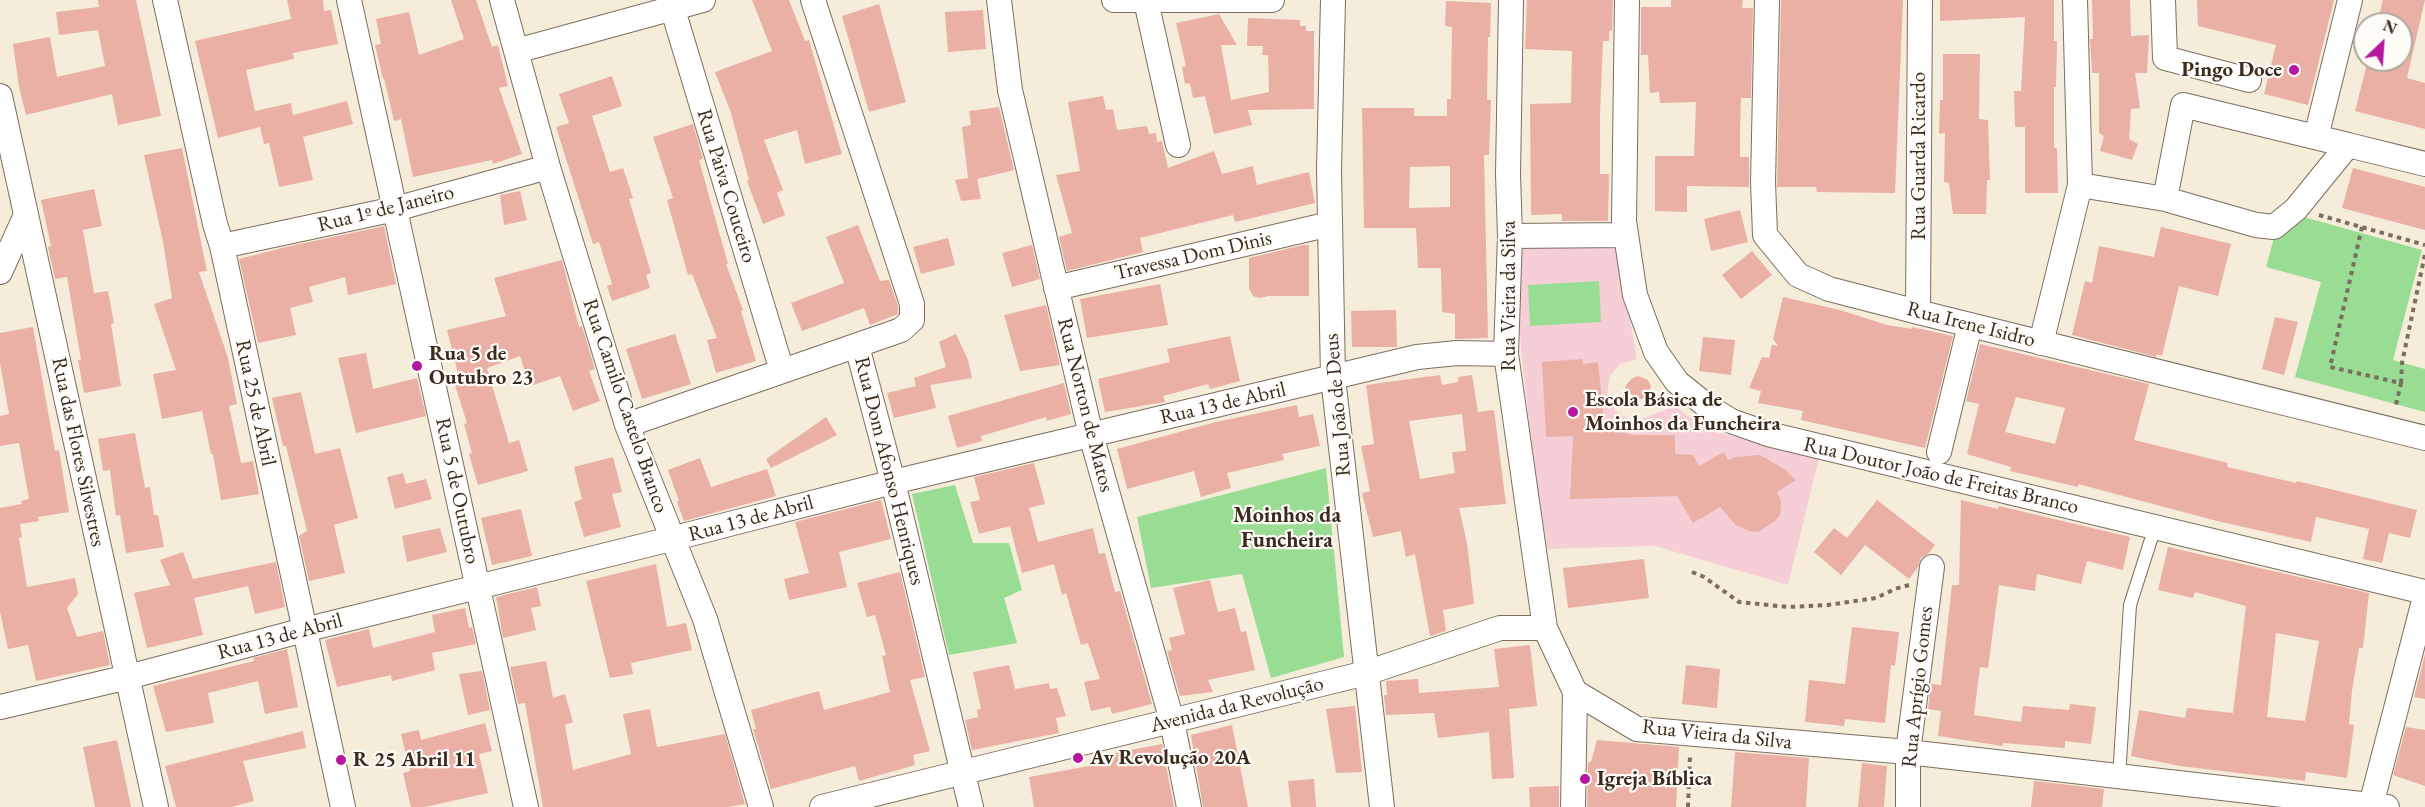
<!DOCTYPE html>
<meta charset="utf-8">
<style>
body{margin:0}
#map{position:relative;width:2425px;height:807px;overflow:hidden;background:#f5edd9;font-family:"EB Garamond",serif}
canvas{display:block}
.north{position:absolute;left:2353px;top:12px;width:60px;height:60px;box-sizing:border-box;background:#fdfcf7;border:2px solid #afa8a0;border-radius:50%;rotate:25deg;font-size:16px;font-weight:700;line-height:24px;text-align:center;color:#3b2a1e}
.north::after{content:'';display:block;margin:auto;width:21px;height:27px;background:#b5179e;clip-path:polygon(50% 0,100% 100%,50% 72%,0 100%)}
</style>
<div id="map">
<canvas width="2425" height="807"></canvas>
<div class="north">N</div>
</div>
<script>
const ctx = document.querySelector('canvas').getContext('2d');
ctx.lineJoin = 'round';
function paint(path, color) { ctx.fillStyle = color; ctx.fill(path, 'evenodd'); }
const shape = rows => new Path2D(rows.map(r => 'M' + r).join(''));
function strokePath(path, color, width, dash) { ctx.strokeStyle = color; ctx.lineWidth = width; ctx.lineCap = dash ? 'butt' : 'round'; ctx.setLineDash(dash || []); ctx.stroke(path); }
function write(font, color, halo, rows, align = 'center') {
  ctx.font = font + ' "EB Garamond",serif'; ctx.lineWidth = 4.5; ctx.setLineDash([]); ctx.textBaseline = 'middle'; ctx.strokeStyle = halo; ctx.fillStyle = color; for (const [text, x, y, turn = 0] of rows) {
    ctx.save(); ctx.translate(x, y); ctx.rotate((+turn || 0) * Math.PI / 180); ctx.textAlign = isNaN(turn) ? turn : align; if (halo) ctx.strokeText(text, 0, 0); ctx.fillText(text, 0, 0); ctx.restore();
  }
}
paint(shape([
 [1516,242,1617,249,1637,359,1620,364,1610,376,1607,396,1615,410,1633,422,1675,406,1705,429,1819,458,1788,585,1655,546,1547,549,1534,464,1521,352]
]), '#f6cfd6');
paint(shape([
 [2304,217,2422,250,2393,360,2425,369,2425,412,2295,377,2321,282,2266,267,2274,238],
 [1599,281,1601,322,1530,326,1528,285],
 [1326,468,1344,657,1271,678,1242,574,1151,588,1137,517],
 [955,485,973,543,1009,543,1022,590,1004,598,1017,643,949,655,912,494]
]), '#99dd95');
paint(shape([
 [98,0,136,0,161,116,118,125,112,94,26,115,19,87,13,44,50,37,57,77,105,66,98,30,59,35,56,12,99,7],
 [287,0,323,0,324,11,331,10,338,44,293,53,294,59,246,70,255,111,291,103,293,115,347,101,353,124,303,137,313,180,279,187,269,143,264,144,260,127,218,138,195,41,291,19],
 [451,0,476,0,492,47,498,45,508,86,499,88,522,154,493,164,492,160,413,177,401,119,394,121,384,78,383,79,375,45,381,44,376,19,409,12,419,55,464,39],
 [752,0,789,0,805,41,809,40,842,154,805,164,797,130,764,140,783,190,777,193,785,215,763,224,747,181,749,180,731,113,715,72,772,51],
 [1527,0,1613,0,1612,31,1609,31,1609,41,1603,41,1600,113,1600,174,1609,174,1608,221,1562,221,1562,214,1531,215,1530,104,1571,103,1572,51,1525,49],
 [1671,0,1743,0,1742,8,1753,8,1751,98,1741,98,1740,130,1740,157,1749,157,1749,187,1687,186,1687,212,1655,211,1655,156,1694,156,1696,102,1660,103,1659,92,1650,93,1648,55,1641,55,1641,7,1671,7],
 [1781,0,1903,0,1895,193,1817,192,1816,187,1777,187],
 [1940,0,2054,0,2054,41,2057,41,2056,87,2054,87,2054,148,2057,148,2058,193,2025,193,2025,127,2015,127,2014,91,2021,91,2025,17,1940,21],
 [2092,0,2130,0,2131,36,2149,35,2147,73,2135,73,2140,108,2131,109,2129,139,2138,144,2132,160,2100,151,2104,136,2099,133,2099,73,2092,73,2090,39,2093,39],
 [2197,0,2334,0,2308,105,2264,94,2276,45,2198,26],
 [2383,0,2425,0,2407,78,2425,83,2425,129,2355,111,2368,60,2401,60,2401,24,2377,24],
 [1446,1,1491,3,1490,37,1488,37,1487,100,1491,100,1489,155,1484,155,1488,338,1455,339,1455,314,1442,312,1441,268,1418,268,1416,228,1364,228,1362,108,1414,108,1414,116,1447,116,1447,99,1451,99,1452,27,1445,26],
 [1450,166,1450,207,1409,208,1410,167],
 [879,4,906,102,869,112,842,16],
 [983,10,986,49,948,52,945,12],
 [1219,14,1237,45,1221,45,1231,100,1269,92,1268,55,1262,55,1263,46,1247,46,1248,18,1300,20,1300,26,1306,26,1306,31,1314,31,1314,109,1248,110,1252,125,1214,134,1205,96,1193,98,1190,83,1185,84,1182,67,1186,66,1176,23],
 [1943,54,1980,54,1979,119,1988,120,1990,180,1987,180,1986,214,1953,214,1949,183,1944,182,1945,133,1939,134,1940,100,1943,100],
 [612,76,622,106,592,116,610,172,623,168,633,198,629,199,651,273,646,275,650,288,612,301,607,286,612,284,599,242,593,244,556,127,569,123,559,94],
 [1103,96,1106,110,1113,109,1117,130,1147,126,1149,134,1156,133,1157,142,1162,141,1168,168,1214,151,1222,174,1253,166,1257,185,1309,172,1315,203,1235,222,1233,215,1140,238,1143,252,1067,271,1059,237,1072,233,1056,175,1080,171,1068,102],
 [999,107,1014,170,977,179,981,199,961,201,955,180,968,178,962,127,971,125,969,111],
 [693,124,703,159,699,160,728,264,726,264,743,310,741,311,756,361,716,373,707,340,717,338,692,274,688,275,667,200,673,198,653,137],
 [182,148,207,271,199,272,228,358,237,404,229,406,241,463,253,461,259,494,221,500,213,454,211,454,202,411,162,419,153,374,176,370,154,304,172,298,163,242,144,155],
 [2353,168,2425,187,2425,230,2342,208],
 [94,189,102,226,83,230,94,293,108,291,114,323,111,324,121,386,84,393,78,360,81,360,67,277,55,279,48,247,51,246,41,200],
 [520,191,527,220,504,225,500,195],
 [1740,210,1748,242,1711,251,1704,219],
 [858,225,880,281,889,280,898,306,898,314,870,325,864,308,802,331,791,303,844,283,826,237],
 [384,226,396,284,348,295,345,277,309,287,313,302,290,308,296,335,258,343,239,259,286,247],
 [2161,227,2231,244,2218,296,2179,286,2162,356,2157,354,2156,357,2072,335,2085,281,2092,283,2099,246,2154,257],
 [948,238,955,265,921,274,913,247],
 [1032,245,1040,279,1012,287,1002,253],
 [1303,245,1309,245,1309,296,1268,296,1260,298,1253,296,1249,289,1249,258],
 [1752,251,1772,275,1741,299,1722,275],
 [562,260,579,327,582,326,595,369,589,371,600,401,573,411,560,376,530,386,520,356,487,368,509,443,519,440,528,471,478,485,469,454,472,453,464,424,467,423,453,379,459,377,447,330,506,316,494,278],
 [1160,284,1168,325,1087,338,1080,299],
 [1783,297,1840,310,1887,325,1912,329,1912,327,1953,336,1925,448,1801,420,1803,411,1758,403,1761,391,1749,388,1762,357,1769,358,1772,345,1778,346,1773,339],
 [1046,305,1060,365,1020,371,1004,315],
 [1396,310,1397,347,1352,347,1351,311],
 [2275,317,2298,322,2284,375,2262,369],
 [33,327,55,451,59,450,69,512,38,517,39,521,20,524,22,537,19,538,27,587,75,578,78,594,67,608,77,637,103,631,110,665,36,681,28,645,8,649,0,612,0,508,22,504,21,501,29,499,19,443,0,446,0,416,9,414,0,363,0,333],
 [675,334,691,384,642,399,626,349],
 [956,334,968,360,972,378,930,385,936,408,894,418,887,393,916,386,914,378,946,367,939,342],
 [1230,336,1240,381,1210,389,1208,384,1163,396,1165,402,1105,412,1098,379,1170,362,1167,349],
 [1703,337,1735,340,1731,375,1699,371],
 [1980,344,2149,384,2134,440,2228,463,2227,467,2296,483,2297,481,2417,510,2410,538,2389,533,2382,563,2363,559,2369,529,2316,517,2311,542,2217,521,2078,484,2078,487,2010,471,2011,467,1967,454,1979,404,1966,401],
 [2016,397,2065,408,2055,444,2005,432],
 [366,353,373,389,417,378,426,416,356,433,338,358],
 [1582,359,1583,364,1598,362,1604,420,1631,435,1675,435,1675,454,1693,455,1699,466,1724,452,1728,460,1735,457,1760,455,1784,469,1796,480,1777,492,1781,501,1780,515,1774,522,1758,532,1749,531,1736,525,1720,507,1693,523,1677,496,1570,499,1573,436,1546,437,1542,362],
 [1440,375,1442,385,1458,382,1458,377,1472,375,1478,412,1494,410,1506,504,1459,508,1467,543,1474,604,1443,610,1446,631,1430,636,1415,554,1406,557,1401,531,1373,537,1362,493,1370,491,1361,446,1374,444,1366,385],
 [1462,414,1466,451,1452,452,1455,473,1420,479,1409,421],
 [1638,376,1648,380,1651,387,1648,395,1642,399,1634,398,1625,387,1631,379],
 [1064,383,1071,414,1047,421,1046,417,981,436,982,441,957,448,948,416],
 [301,392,315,454,340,448,358,518,334,525,345,573,309,581,299,536,307,531,286,446,283,446,272,398],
 [1297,405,1299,417,1313,414,1320,446,1282,454,1284,460,1227,473,1231,488,1201,497,1194,471,1127,489,1117,449,1216,422],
 [826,417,837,435,771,468,766,459],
 [135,433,145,488,150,487,154,515,158,515,164,547,126,553,120,515,116,516,110,470,103,471,98,439],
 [613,457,622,492,612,494,621,527,584,537,574,502,582,499,574,467],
 [700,458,711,487,767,469,776,496,684,521,677,502,679,501,668,470],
 [1034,463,1045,504,1029,508,1038,542,1093,528,1099,554,1105,553,1115,592,1120,591,1152,704,1112,714,1110,707,1091,711,1084,682,1100,679,1088,643,1081,645,1066,593,1062,595,1054,564,1022,573,1010,526,979,534,970,502,980,500,974,477],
 [403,473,406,484,426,479,432,499,395,509,387,477],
 [881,500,891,539,839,552,847,587,789,600,784,579,809,573,795,522],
 [1877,500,1935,545,1928,554,1921,558,1918,567,1909,579,1865,545,1841,575,1814,552,1834,528,1847,538],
 [1961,500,1998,509,1999,506,2130,537,2123,570,2087,561,2081,584,2037,574,2035,591,1999,585,1988,668,1980,667,1974,715,2021,722,2023,706,2069,710,2070,704,2096,707,2091,744,2065,741,2065,748,2003,743,2003,746,1938,736,1941,711,1928,709,1931,684,1941,685,1952,585,1959,585],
 [521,509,532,556,492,565,481,518],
 [440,528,447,552,407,562,402,536],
 [2168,547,2369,593,2363,648,2359,648,2352,691,2349,724,2354,725,2347,778,2306,772,2305,781,2180,766,2131,756,2139,710,2185,718,2187,708,2233,713,2246,606,2195,592,2193,598,2158,590],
 [2276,633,2319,641,2305,721,2267,717],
 [183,552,193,579,276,562,285,607,255,614,248,586,194,598,203,635,147,648,134,593,170,585,160,560],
 [1644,559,1649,598,1568,608,1563,568],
 [656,564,667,627,686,623,692,650,631,663,633,674,610,678,586,581],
 [900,572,925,677,910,680,930,751,913,755,915,765,859,781,855,766,771,789,753,729,756,729,751,710,819,691,824,710,890,692,882,656,886,655,875,615,867,617,857,583],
 [1210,580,1218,612,1235,608,1241,632,1246,631,1255,670,1208,680,1213,692,1180,696,1167,651,1172,650,1169,638,1185,634,1173,588],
 [537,587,541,606,531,608,536,630,503,638,496,597],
 [465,608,469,628,472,627,476,644,432,653,435,670,392,681,391,675,337,687,325,640,369,629,373,648,435,632,432,615],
 [1852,627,1899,632,1895,666,1891,665,1885,723,1845,719,1844,726,1805,722,1809,680,1845,684],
 [1530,645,1537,706,1509,709,1514,778,1492,779,1489,732,1438,738,1434,713,1386,715,1384,695,1387,695,1386,681,1418,679,1419,693,1499,687,1494,649],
 [287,649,298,707,265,714,258,681,208,693,214,723,166,732,153,686,254,661,253,658],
 [2425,654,2425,699,2414,697],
 [546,661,553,698,565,694,573,722,565,725,573,770,631,754,623,714,650,709,657,747,725,734,745,804,729,807,543,807,525,703,518,704,510,667],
 [1009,665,1015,689,1049,683,1050,689,1057,688,1066,716,1056,718,1059,733,972,750,965,720,978,717,977,710,981,709,973,672],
 [1686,665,1720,669,1717,708,1682,704],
 [482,671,490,710,468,715,459,674],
 [1355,706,1362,772,1336,773,1326,709],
 [485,723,492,751,479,754,488,793,425,807,411,807,403,773,410,771,401,734,419,730,421,740],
 [1232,725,1248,807,1203,807,1191,735],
 [2406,727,2425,730,2425,786,2393,775],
 [303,731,306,748,243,761,254,801,231,807,176,807,165,766],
 [117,740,131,807,95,807,83,747],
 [1597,740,1679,747,1676,807,1587,807,1588,762,1591,762],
 [1162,744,1174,807,1034,807,1029,777,1100,764,1099,756],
 [1735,752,1809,758,1806,807,1731,807],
 [1862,763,1887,766,1884,807,1858,807],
 [1314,779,1316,807,1291,807,1288,781],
 [2034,781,2104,789,2102,807,2031,807],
 [1559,786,1559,807,1530,807,1529,787]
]), '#eaafa5');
const service = shape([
 [2119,777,2130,605,2155,527]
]);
const minor = shape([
 [165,0,215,224,222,246,343,807],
 [349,0,526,807],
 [502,0,548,167,627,425,705,619,761,807],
 [670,0,782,371],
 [999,0,1010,90,1091,435,1172,721,1189,807],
 [1114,0,1272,0],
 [1333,0,1329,170,1333,378,1382,807],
 [1511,0,1508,174,1510,236,1506,354,1545,628,1575,692,1637,729,1908,752,2387,807],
 [1627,0,1624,221,1635,295,1656,352,1677,382,1707,406,1731,421,1768,434,2425,592],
 [1767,0,1763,182,1765,235,1798,275,1829,289,1918,312,2425,438],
 [2163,0,2165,58,2249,80],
 [1146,1,1178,145],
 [516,51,703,0],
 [0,96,156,807],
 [2316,137,2350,0],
 [2348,145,2425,164],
 [2080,185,2165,199,2256,225,2274,227,2296,209,2348,145,2183,105,2165,199],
 [1510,236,1625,235],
 [222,246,395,209,548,167],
 [0,272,26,215],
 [1056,288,1330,224],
 [1918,312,1920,0],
 [2041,343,2080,185,2075,0],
 [857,346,893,482,971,807],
 [627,425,901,330,912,320,912,304,813,0],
 [1939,452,1970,325],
 [0,707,128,677,304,630,671,539,893,482,1417,357,1457,353,1506,354],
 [2371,805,2425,597],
 [822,807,1366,673,1500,628,1545,628],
 [1573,807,1575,692],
 [1908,807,1908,752,1932,567]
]);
strokePath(service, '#7c6e5f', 14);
strokePath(minor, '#7c6e5f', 26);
strokePath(shape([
 [2319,215,2425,245],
 [2362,227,2330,367,2401,383,2395,409],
 [2401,383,2402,363,2425,254],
 [1692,572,1704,577,1739,602,1788,607,1828,605,1876,598,1895,589,1909,585],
 [1688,807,1690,756]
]), '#7c6e5f', 4, [4.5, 4.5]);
strokePath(service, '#fff', 12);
strokePath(minor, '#fff', 24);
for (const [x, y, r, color] of [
 [2294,70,6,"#b5179e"],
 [417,366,6,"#b5179e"],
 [1573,412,6,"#b5179e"],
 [1078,758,6,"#b5179e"],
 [341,760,6,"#b5179e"],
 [1585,779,6,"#b5179e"]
]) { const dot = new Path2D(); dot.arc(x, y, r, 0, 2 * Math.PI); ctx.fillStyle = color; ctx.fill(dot); strokePath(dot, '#fdfcf7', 2); }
write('bold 21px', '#3b2a1e', '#fdfcf7', [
 ["Pingo Doce",2282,70,"right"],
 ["Rua 5 de",429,354],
 ["Outubro 23",429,378],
 ["Escola Básica de",1585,400],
 ["Moinhos da Funcheira",1585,424],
 ["Av Revolução 20A",1090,758],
 ["R 25 Abril 11",353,760],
 ["Igreja Bíblica",1597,779]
], 'left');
write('21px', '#3b2a1e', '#fdfcf7', [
 ["Rua Guarda Ricardo",1919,156,-90],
 ["Rua Paiva Couceiro",726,186,73],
 ["Rua 1º de Janeiro",386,209,-14],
 ["Travessa Dom Dinis",1193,256,-13],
 ["Rua Vieira da Silva",1509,296,-90],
 ["Rua Irene Isidro",1971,325,14],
 ["Rua 25 de Abril",255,403,78],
 ["Rua 13 de Abril",1223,404,-13],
 ["Rua Norton de Matos",1085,405,76],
 ["Rua João de Deus",1338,405,-95],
 ["Rua Camilo Castelo Branco",625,406,71],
 ["Rua das Flores Silvestres",78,452,78],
 ["Rua Dom Afonso Henriques",889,471,76],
 ["Rua Doutor João de Freitas Branco",1941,476,13],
 ["Rua 5 de Outubro",457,491,78],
 ["Rua 13 de Abril",751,519,-15],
 ["Rua 13 de Abril",280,637,-15],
 ["Rua Aprígio Gomes",1918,687,-84],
 ["Avenida da Revolução",1237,705,-14],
 ["Rua Vieira da Silva",1717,735,6]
]);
write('bold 22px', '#3b2a1e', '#fdfcf7', [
 ["Moinhos da",1287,516],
 ["Funcheira",1287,541]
]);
</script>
